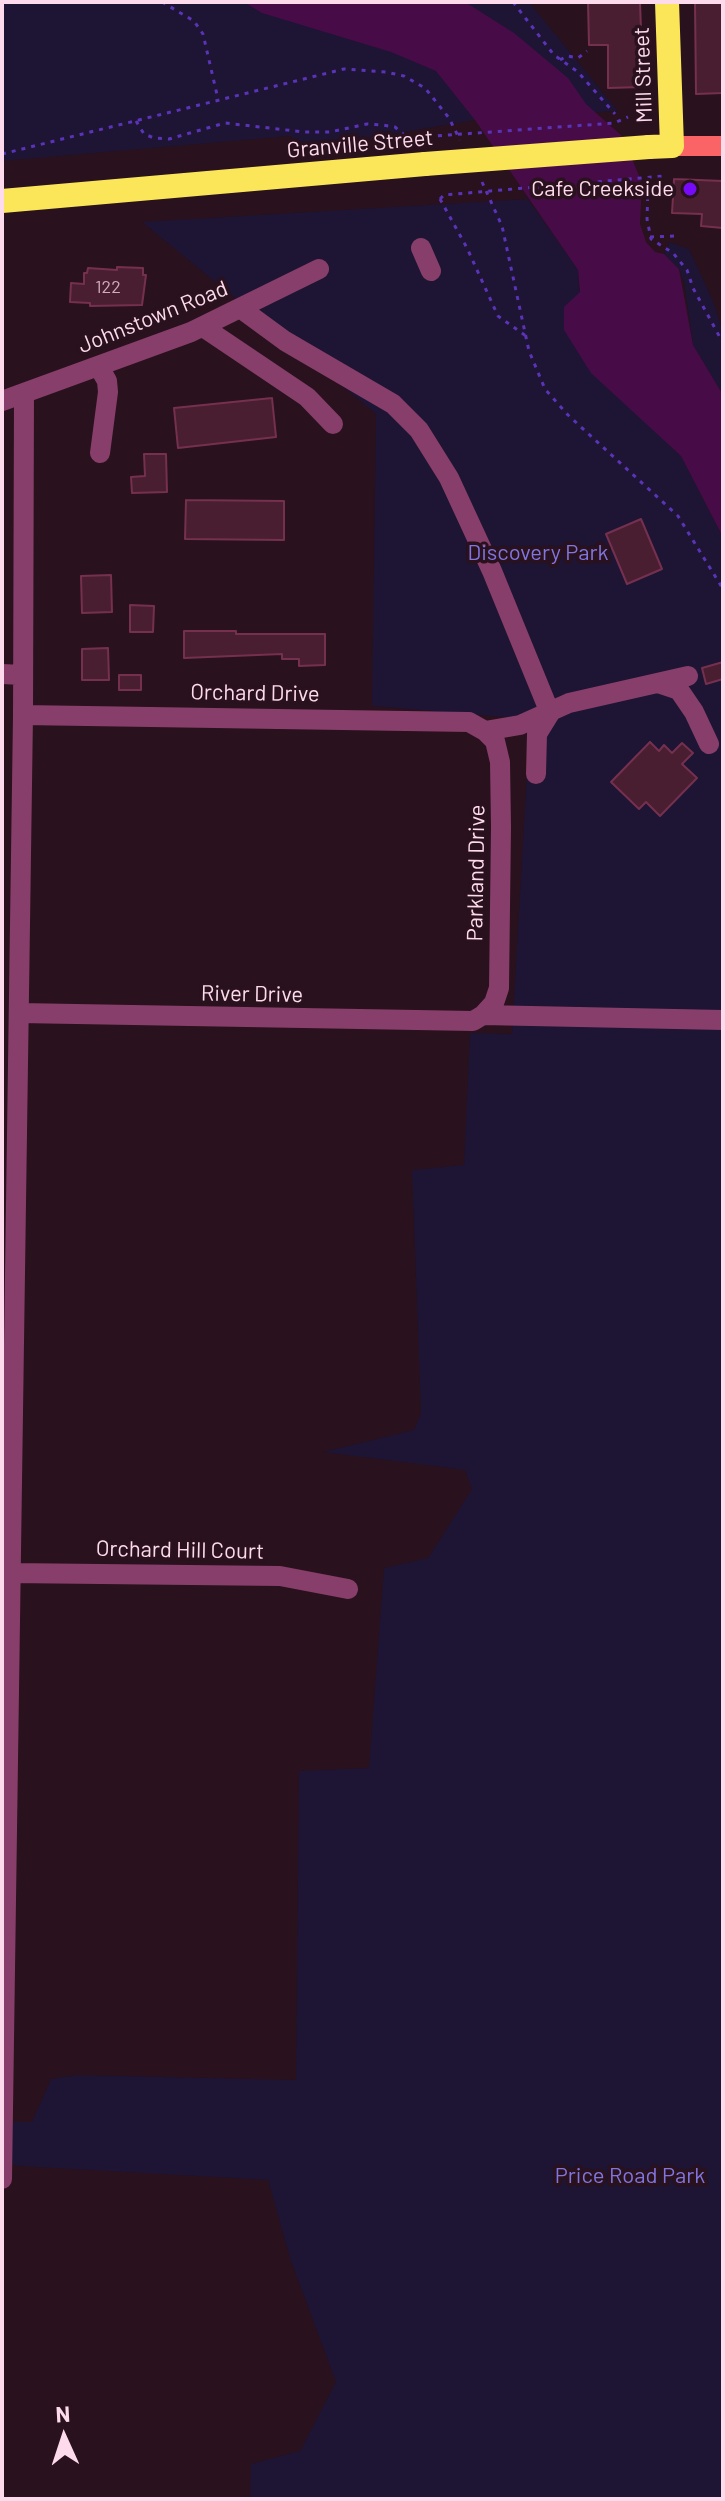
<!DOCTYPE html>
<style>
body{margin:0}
#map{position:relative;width:725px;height:2501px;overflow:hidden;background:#29111d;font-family:Barlow,sans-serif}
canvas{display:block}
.frame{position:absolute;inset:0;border:4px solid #fedaed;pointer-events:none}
.north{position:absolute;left:24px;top:2397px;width:80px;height:80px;-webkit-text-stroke:6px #29111d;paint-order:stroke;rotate:357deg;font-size:22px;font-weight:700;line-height:32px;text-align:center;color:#fedaed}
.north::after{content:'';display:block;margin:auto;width:28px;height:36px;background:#fedaed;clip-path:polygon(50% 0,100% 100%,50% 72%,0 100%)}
</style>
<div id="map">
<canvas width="725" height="2501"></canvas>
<div class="frame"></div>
<div class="north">N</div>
</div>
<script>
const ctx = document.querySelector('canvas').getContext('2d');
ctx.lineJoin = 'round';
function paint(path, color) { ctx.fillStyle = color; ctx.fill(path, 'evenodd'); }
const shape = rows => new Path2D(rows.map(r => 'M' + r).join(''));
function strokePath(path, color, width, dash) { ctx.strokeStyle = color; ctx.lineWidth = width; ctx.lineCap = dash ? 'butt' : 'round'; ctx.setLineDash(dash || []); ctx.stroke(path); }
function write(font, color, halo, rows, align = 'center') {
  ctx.font = font + ' Barlow,sans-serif'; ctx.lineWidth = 7; ctx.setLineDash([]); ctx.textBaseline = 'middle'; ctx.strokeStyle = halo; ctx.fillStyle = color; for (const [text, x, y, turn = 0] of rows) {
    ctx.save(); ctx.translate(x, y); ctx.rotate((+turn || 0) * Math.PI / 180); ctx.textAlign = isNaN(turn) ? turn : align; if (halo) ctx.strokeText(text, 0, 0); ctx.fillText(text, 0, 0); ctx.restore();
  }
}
paint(shape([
 [2,2,529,2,618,111,475,120,369,138,293,144,291,136,2,161],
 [528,199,578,270,579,289,667,443,681,456,723,537,723,2499,250,2499,251,2464,300,2451,336,2382,291,2261,268,2180,18,2166,2,2161,2,2122,32,2122,51,2079,78,2075,296,2080,299,1771,369,1768,384,1568,428,1558,472,1489,465,1470,323,1452,414,1430,421,1413,412,1170,464,1165,470,1033,512,1034,530,719,372,706,376,414,142,222],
 [669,242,689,249,713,301,723,332,723,395,693,345,684,282,679,269,664,254]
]), '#1e1433');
paint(shape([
 [244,2,465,2,514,33,568,78,586,104,623,137,642,183,640,224,646,242,655,252,664,254,679,269,693,345,723,395,723,537,681,456,591,373,564,330,564,307,580,292,578,270,475,120,436,71,391,52,262,13]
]), '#470c47');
const building = shape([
 [588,2,640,2,643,87,608,88,608,45,589,45,588,2],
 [695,2,723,2,723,93,696,94,695,2],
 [674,179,723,181,723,228,701,226,702,214,672,213,674,179],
 [117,267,143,268,143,275,146,275,142,305,90,306,90,303,70,302,71,283,84,284,84,273,87,273,88,268,117,270,117,267],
 [272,398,276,437,178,448,174,408,272,398],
 [144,454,166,454,167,492,132,493,131,477,145,476,144,454],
 [186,500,284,501,284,540,185,539,186,500],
 [641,519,662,569,627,584,606,534,641,519],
 [111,575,112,612,82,613,81,576,111,575],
 [130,605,154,606,153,632,130,632,130,605],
 [184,631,236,631,236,634,325,634,325,665,299,666,299,659,282,659,282,654,184,658,184,631],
 [108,648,109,680,82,680,82,649,108,648],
 [723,662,723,679,706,684,702,668,723,662],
 [119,675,141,675,141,690,119,690,119,675],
 [650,742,659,751,664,745,672,753,682,743,693,753,682,764,697,778,660,816,646,802,639,809,611,782,650,742]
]);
paint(building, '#4a1e31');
strokePath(building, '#75304f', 2);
strokePath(shape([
 [162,2,194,21,203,34,218,99],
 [513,2,554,55,578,72,615,114],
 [560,60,567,56,578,58,587,51],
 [136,121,144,134,154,138,169,139,225,123,304,132,330,132,367,124,382,125,395,127,408,138],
 [2,154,344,69,386,72,404,76,425,88,449,118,460,140],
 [482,182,502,226,529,351,545,389,568,415,678,516,723,589],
 [648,187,647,219,651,239,673,253,687,270,693,288,723,343],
 [440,199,467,248,498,316,526,336],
 [650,237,675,236]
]), '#5a33b9', 3, [4, 6]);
strokePath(shape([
 [421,248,431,271],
 [240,308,285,341,393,404,419,430,449,478,492,571,550,713],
 [203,327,307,397,333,424],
 [99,367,107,381,108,392,100,453],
 [2,401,191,332,319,269],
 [2,674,22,675],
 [658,683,679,690,694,712,709,744],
 [485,731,520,725,569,703,688,676],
 [536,774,537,734,550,713],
 [19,1013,473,1021,483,1015,494,1003,499,988,501,827,500,762,495,741,485,731,469,722,23,715],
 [483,1015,723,1020],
 [10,1573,280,1576,348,1589],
 [2,2179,23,715,24,395]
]), '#873e6a', 20);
strokePath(shape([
 [672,146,723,146]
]), '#fb6467', 20);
strokePath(shape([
 [649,147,672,146,667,2],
 [2,201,425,164]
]), '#fbe659', 24);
strokePath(shape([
 [408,138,614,123,628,117],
 [440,199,444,195,664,176]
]), '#5a33b9', 3, [4, 6]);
strokePath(shape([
 [425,164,649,147]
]), '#fbe659', 24);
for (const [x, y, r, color] of [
 [690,189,8,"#770bf9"]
]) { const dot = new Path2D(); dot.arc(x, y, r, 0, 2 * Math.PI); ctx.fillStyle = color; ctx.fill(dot); strokePath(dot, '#29111d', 3); }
write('18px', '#d1abbe', null, [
 ["122",108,287]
]);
write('22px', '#fedaed', '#29111d', [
 ["Mill Street",643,75,-92],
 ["Granville Street",360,144,-5],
 ["Johnstown Road",153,317,-22],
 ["Orchard Drive",255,693,1],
 ["Parkland Drive",476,873,-89],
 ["River Drive",252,994,1],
 ["Orchard Hill Court",180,1550,1]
]);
write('22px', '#fedaed', '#29111d', [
 ["Cafe Creekside",674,189]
], 'right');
write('22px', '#8176e1', '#29111d', [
 ["Discovery Park",538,553],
 ["Price Road Park",630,2176]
]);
</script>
